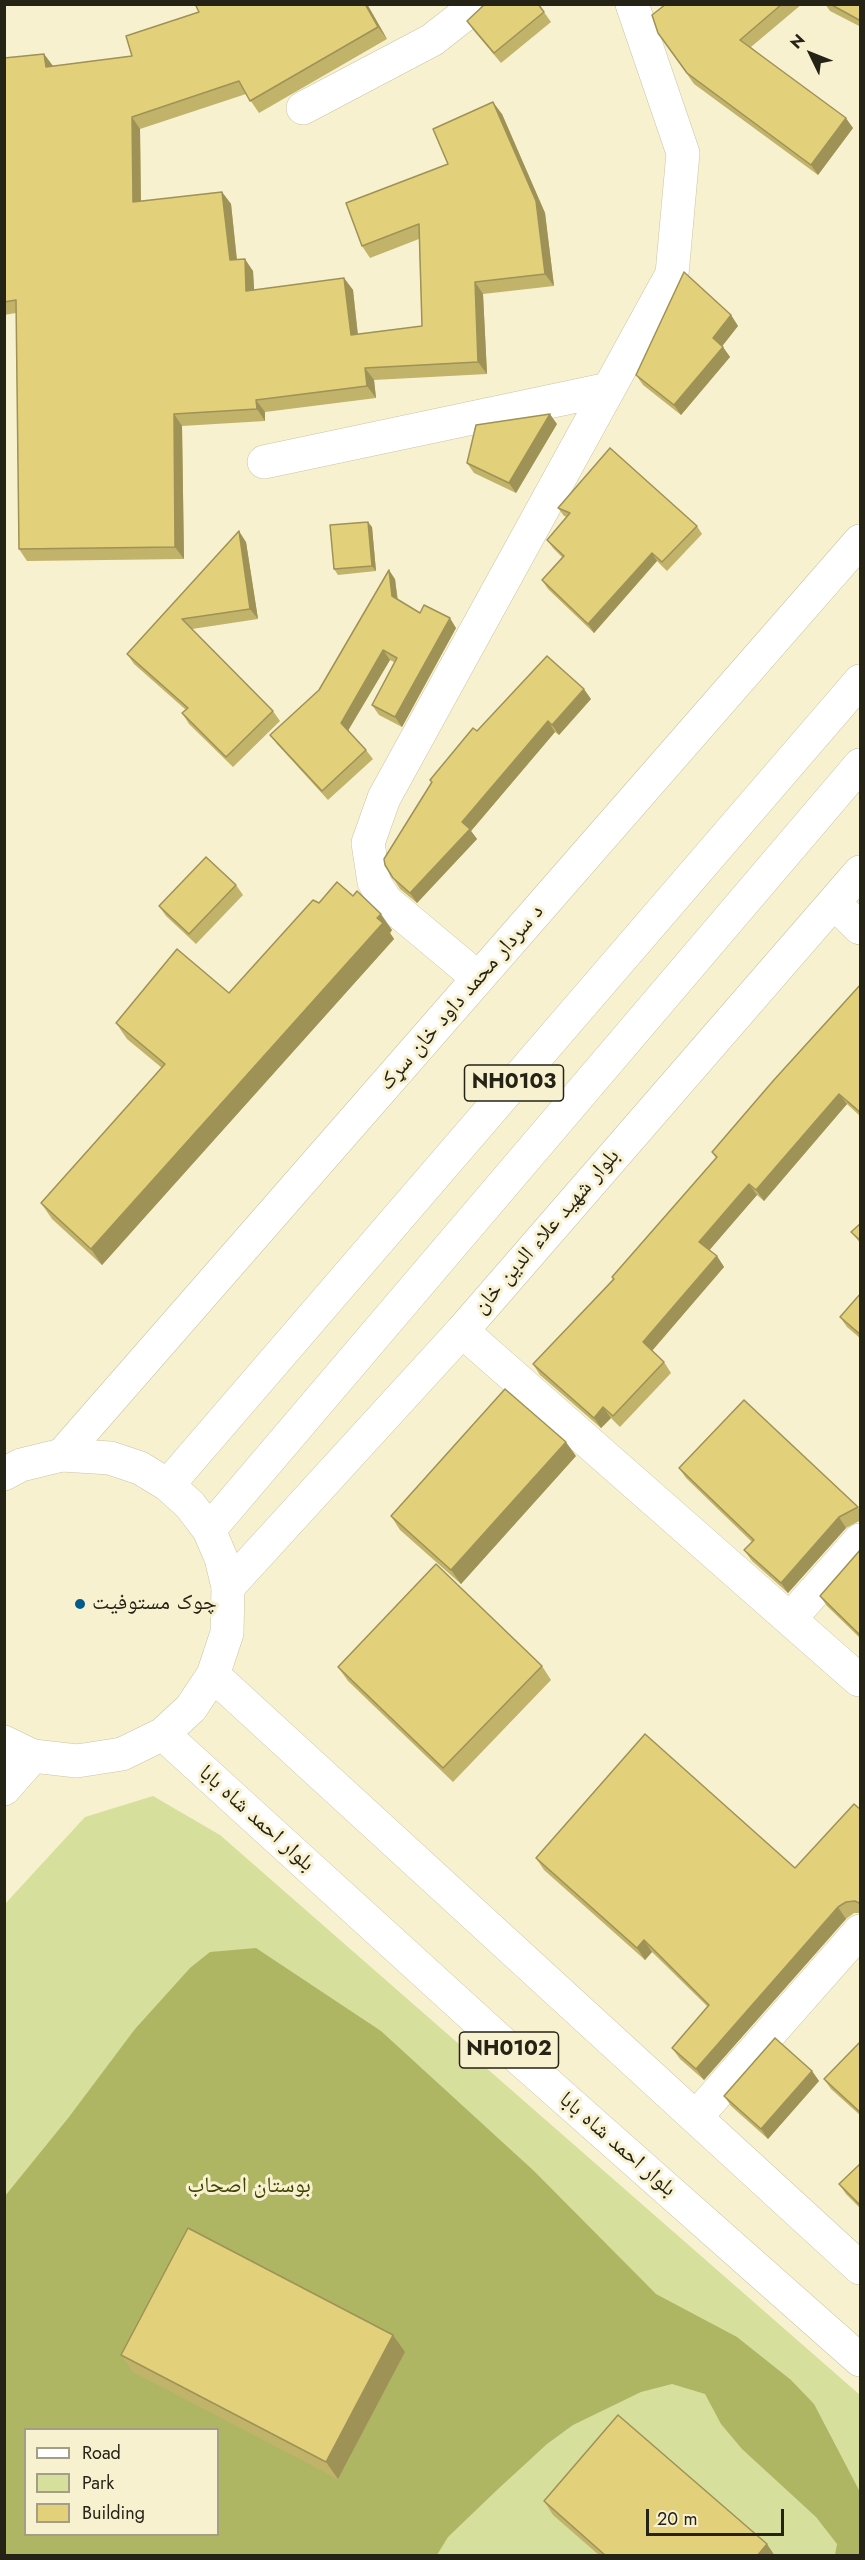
<!DOCTYPE html>
<meta charset="utf-8">
<style>
body{margin:0}
#map{position:relative;width:865px;height:2560px;overflow:hidden;background:#f8f1d0;font-family:Jost,sans-serif}
canvas{display:block}
.frame{position:absolute;inset:0;border:6px solid #252216;pointer-events:none}
.legend{position:absolute;left:24px;top:2428px;width:195px;height:108px;box-sizing:border-box;background:#f8f1d0;border:2px solid #a49e86;margin:0;padding:8px 10px;list-style:none;font-size:18px;color:#252216}
.legend li{display:flex;align-items:center;gap:12px;height:30px}
.legend b{width:30px;border:2px solid #a49e86}
.north{position:absolute;left:781px;top:24px;width:60px;height:60px;-webkit-text-stroke:4px #f8f1d0;paint-order:stroke;rotate:313deg;font-size:16px;font-weight:700;line-height:24px;text-align:center;color:#252216}
.north::after{content:'';display:block;margin:auto;width:21px;height:27px;background:#252216;clip-path:polygon(50% 0,100% 100%,50% 72%,0 100%)}
.scale{position:absolute;left:646px;top:2509px;width:138px;height:27px;box-sizing:border-box;border:3px solid #252216;border-top:0;padding-left:8px;font-size:18px;line-height:21px;white-space:nowrap;color:#252216;-webkit-text-stroke:4px #f8f1d0;paint-order:stroke}
</style>
<div id="map">
<canvas width="865" height="2560"></canvas>
<div class="frame"></div>
<ul class="legend">
<li><b style="height:8px;background:#fff"></b>Road</li>
<li><b style="height:16px;background:#d7df9c"></b>Park</li>
<li><b style="height:16px;background:#e2d07b"></b>Building</li>
</ul>
<div class="north">N</div>
<div class="scale">20 m</div>
</div>
<script>
const ctx = document.querySelector('canvas').getContext('2d');
ctx.lineJoin = 'round';
function paint(path, color) { ctx.fillStyle = color; ctx.fill(path, 'evenodd'); }
const shape = rows => new Path2D(rows.map(r => 'M' + r).join(''));
function strokePath(path, color, width, dash) { ctx.strokeStyle = color; ctx.lineWidth = width; ctx.lineCap = dash ? 'butt' : 'round'; ctx.setLineDash(dash || []); ctx.stroke(path); }
function write(font, color, halo, rows, align = 'center') {
  ctx.font = font + ' Jost,"Noto Naskh Arabic",sans-serif'; ctx.lineWidth = 6; ctx.setLineDash([]); ctx.textBaseline = 'middle'; ctx.strokeStyle = halo; ctx.fillStyle = color; for (const [text, x, y, turn = 0] of rows) {
    ctx.save(); ctx.translate(x, y); ctx.rotate((+turn || 0) * Math.PI / 180); ctx.textAlign = isNaN(turn) ? turn : align; if (halo) ctx.strokeText(text, 0, 0); ctx.fillText(text, 0, 0); ctx.restore();
  }
}
paint(shape([
 [153,1796,220,1835,860,2395,860,2555,5,2555,4,1905,85,1817],
 [26,2430,218,2430,218,2534,26,2534]
]), '#d7df9c');
paint(shape([
 [256,1948,381,2031,534,2171,656,2294,737,2337,791,2380,814,2404,860,2492,860,2555,835,2555,837,2544,816,2517,742,2449,721,2424,705,2394,672,2384,641,2392,573,2425,547,2444,497,2490,448,2537,437,2555,5,2556,5,2196,69,2117,135,2029,190,1968,210,1952],
 [26,2430,218,2430,218,2534,26,2534]
]), '#aeb664');
const street = shape([
 [303,108,432,40,478,4],
 [264,462,609,389],
 [834,903,860,928],
 [478,978,386,901,374,882,368,843,384,798,672,274,683,153,632,4],
 [462,1331,859,1680],
 [790,1619,860,1540],
 [696,2117,860,1931]
]);
const secondary = shape([
 [62,1455,860,541],
 [228,1587,462,1331,860,872]
]);
const highway = shape([
 [4,1474,21,1465,62,1455,110,1458,140,1468,168,1485,190,1505,209,1530,221,1558,228,1587,227,1633,213,1675,191,1708,163,1734,122,1754,77,1761,33,1756,4,1742],
 [168,1485,860,681],
 [209,1530,860,765],
 [213,1675,860,2268],
 [163,1734,521,2060,860,2360],
 [4,1789,33,1756]
]);
strokePath(street, '#cac3a2', 34);
strokePath(secondary, '#cac3a2', 34);
strokePath(highway, '#cac3a2', 34);
strokePath(street, '#fff', 33);
strokePath(secondary, '#fff', 33);
strokePath(highway, '#fff', 33);
paint(shape([
 [195,4,367,4,387,39,259,113,246,94,140,129,141,201,222,192,231,204,237,259,253,271,254,290,344,278,353,290,358,334,422,326,419,239,370,258,362,246,502,114,545,213,554,286,483,294,487,374,374,380,376,398,265,412,265,421,182,426,184,559,27,561,19,549,16,313,4,315,4,58,44,54,53,66,132,56,199,12],
 [666,4,802,4,751,47,853,128,818,175,694,84,658,33],
 [825,4,861,4,861,27,830,11],
 [544,12,551,22,501,63,474,31,467,21],
 [731,315,738,326,722,346,730,357,681,415,643,385,636,375],
 [557,424,516,493,474,473,467,463],
 [558,508,697,526,702,534,667,571,657,561,594,633,548,589,542,580,562,557,553,548,547,540,567,517,564,516],
 [372,527,376,571,338,575,334,569],
 [246,542,258,619,192,629,273,711,280,721,233,767,189,724,182,713,186,710,134,664,127,654],
 [395,579,398,600,420,613,456,628,402,727,379,715,372,705,394,662,390,660,348,731,366,750,373,759,328,800,277,744,270,735,319,690],
 [591,699,559,735,555,732,471,831,477,839,417,903,400,889,393,878,432,782,430,780,477,731],
 [236,885,243,895,196,944,166,916,159,906],
 [319,903,392,930,390,933,394,939,102,1265,52,1219,41,1203,162,1068,127,1039,116,1023,229,993],
 [861,984,861,1117,847,1104,764,1201,757,1195,709,1250,717,1256,724,1267,652,1351,664,1362,671,1373,620,1427,611,1418,601,1428,540,1375,533,1364,613,1279,612,1277,716,1158,712,1152],
 [861,1223,861,1244,851,1232],
 [861,1293,861,1339,847,1327,840,1317],
 [576,1456,461,1584,400,1530,391,1516],
 [679,1468,858,1507,861,1511,861,1520,846,1528,788,1593,752,1561,744,1550,752,1542,686,1478],
 [861,1549,861,1639,827,1606,820,1596],
 [542,1666,551,1680,453,1782,348,1681,338,1667],
 [861,1810,861,1913,854,1913,846,1919,704,2080,680,2059,672,2048,708,2007,652,1952,645,1960,544,1870,536,1858,795,1868],
 [861,2041,861,2116,831,2089,824,2079],
 [812,2071,819,2081,768,2139,731,2106,724,2096],
 [861,2163,861,2209,846,2194,839,2184],
 [393,2335,405,2352,338,2479,133,2372,121,2355],
 [544,2501,775,2556,600,2556,553,2515]
]), '#c2b36a');
paint(shape([
 [365,4,367,4,387,39,378,27],
 [44,54,53,66,54,79,46,67],
 [493,102,502,114,545,213,554,286,545,274],
 [132,117,140,129,141,214,133,202],
 [846,118,853,128,818,175,811,165],
 [222,192,231,204,238,272,230,260],
 [245,259,253,271,255,303,246,291],
 [344,278,353,290,359,347,351,335],
 [475,282,483,294,487,374,478,362],
 [731,315,738,326,720,349,713,338],
 [723,347,730,357,681,415,674,405],
 [365,368,374,380,376,398,367,386],
 [256,400,265,412,265,421,257,409],
 [174,414,182,426,184,559,175,547],
 [550,414,557,424,516,493,509,483],
 [368,522,372,527,376,571,372,566],
 [239,531,246,542,258,619,250,609],
 [652,553,657,561,594,633,588,624],
 [389,570,395,579,398,605,392,596],
 [450,618,456,628,402,727,395,717],
 [383,650,390,660,347,732,341,723],
 [584,689,591,699,559,735,552,725],
 [548,721,555,732,471,831,477,839,417,903,410,893,462,822],
 [381,914,392,930,390,933,394,939,102,1265,91,1249],
 [839,1094,847,1104,764,1201,756,1190],
 [749,1184,757,1195,707,1253,699,1242],
 [717,1256,724,1267,650,1353,643,1342],
 [603,1407,611,1418,601,1428,594,1418],
 [566,1442,576,1456,461,1584,451,1570],
 [839,1517,846,1528,788,1593,781,1583],
 [838,1907,846,1919,704,2080,696,2069],
 [644,1940,652,1952,645,1960,637,1948],
 [812,2071,819,2081,768,2139,761,2129],
 [393,2335,405,2352,338,2479,326,2462],
 [767,2544,775,2556,757,2556]
]), '#9e9256');
const building = shape([
 [195,4,365,4,378,27,250,101,239,81,132,117,133,202,222,192,230,260,245,259,246,291,344,278,351,335,422,326,419,224,362,246,346,203,448,164,433,129,493,102,536,201,545,274,475,282,478,362,365,368,367,386,256,400,257,409,174,414,175,547,19,549,16,300,4,302,4,58,44,54,46,67,132,56,126,36,199,12,195,4],
 [485,4,538,4,544,12,494,53,467,21,485,4],
 [666,4,782,4,740,40,846,118,811,165,687,73,658,33,652,15,666,4],
 [830,4,861,4,861,21,830,4],
 [684,272,731,315,713,338,723,347,674,405,636,375,684,272],
 [550,414,509,483,467,463,476,425,550,414],
 [610,448,697,526,662,562,652,553,588,624,542,580,564,556,547,540,570,513,558,508,610,448],
 [368,522,372,566,334,569,330,525,368,522],
 [239,531,250,609,182,619,273,711,226,757,182,713,188,708,127,654,239,531],
 [389,570,392,596,420,613,424,605,450,618,395,717,372,705,397,658,383,650,341,723,366,750,322,791,270,735,319,690,389,570],
 [547,656,584,689,552,725,548,721,462,822,470,829,410,893,393,878,385,865,384,859,432,782,430,780,473,728,477,731,547,656],
 [206,857,236,885,189,934,159,906,206,857],
 [337,882,353,896,357,891,381,914,377,918,383,923,91,1249,41,1203,165,1064,116,1023,177,949,229,993,313,900,319,903,337,882],
 [861,984,861,1113,839,1094,756,1190,749,1184,699,1242,717,1256,643,1342,664,1362,613,1416,603,1407,594,1418,533,1364,614,1279,612,1277,717,1157,712,1152,773,1081,861,984],
 [861,1223,861,1241,851,1232,861,1223],
 [861,1293,861,1335,840,1317,861,1293],
 [505,1389,566,1442,451,1570,391,1516,505,1389],
 [744,1400,858,1507,839,1517,781,1583,744,1550,754,1540,679,1468,744,1400],
 [861,1549,861,1636,820,1596,861,1549],
 [436,1564,542,1666,443,1768,338,1667,436,1564],
 [645,1734,795,1868,854,1804,861,1810,861,1904,855,1901,846,1902,838,1907,696,2069,672,2048,709,2005,644,1940,637,1948,536,1858,645,1734],
 [775,2038,812,2071,761,2129,724,2096,775,2038],
 [861,2041,861,2113,824,2079,861,2041],
 [861,2163,861,2206,839,2184,861,2163],
 [188,2228,393,2335,326,2462,121,2355,188,2228],
 [618,2415,767,2544,757,2556,606,2556,544,2501,618,2415]
]);
paint(building, '#e2d07b');
strokePath(building, '#9e9256', 1.5);
for (const [x, y, r, color] of [
 [80,1604,6,"#035b8c"]
]) { const dot = new Path2D(); dot.arc(x, y, r, 0, 2 * Math.PI); ctx.fillStyle = color; ctx.fill(dot); strokePath(dot, '#f8f1d0', 2); }
for (const [x, y, w] of [
 [514,1083,99],
 [509,2050,99]
]) { const box = new Path2D(); box.roundRect(x - w / 2, y - 18, w, 36, 4.5); ctx.fillStyle = '#f8f1d0'; ctx.fill(box); strokePath(box, '#252216', 1.5); }
write('bold 21px', '#252216', null, [
 ["NH0103",514,1083],
 ["NH0102",509,2050]
]);
write('22px', '#252216', '#f8f1d0', [
 ["د سردار محمد داود خان سړک",462,998,-49],
 ["بلوار شهید علاء الدین خان",547,1232,-49],
 ["بلوار احمد شاه بابا",256,1819,42],
 ["بلوار احمد شاه بابا",617,2145,41]
]);
write('22px', '#252216', '#f8f1d0', [
 ["چوک مستوفیت",92,1604]
], 'left');
write('22px', '#3f4300', '#f8f1d0', [
 ["بوستان اصحاب",249,2187]
]);
</script>
